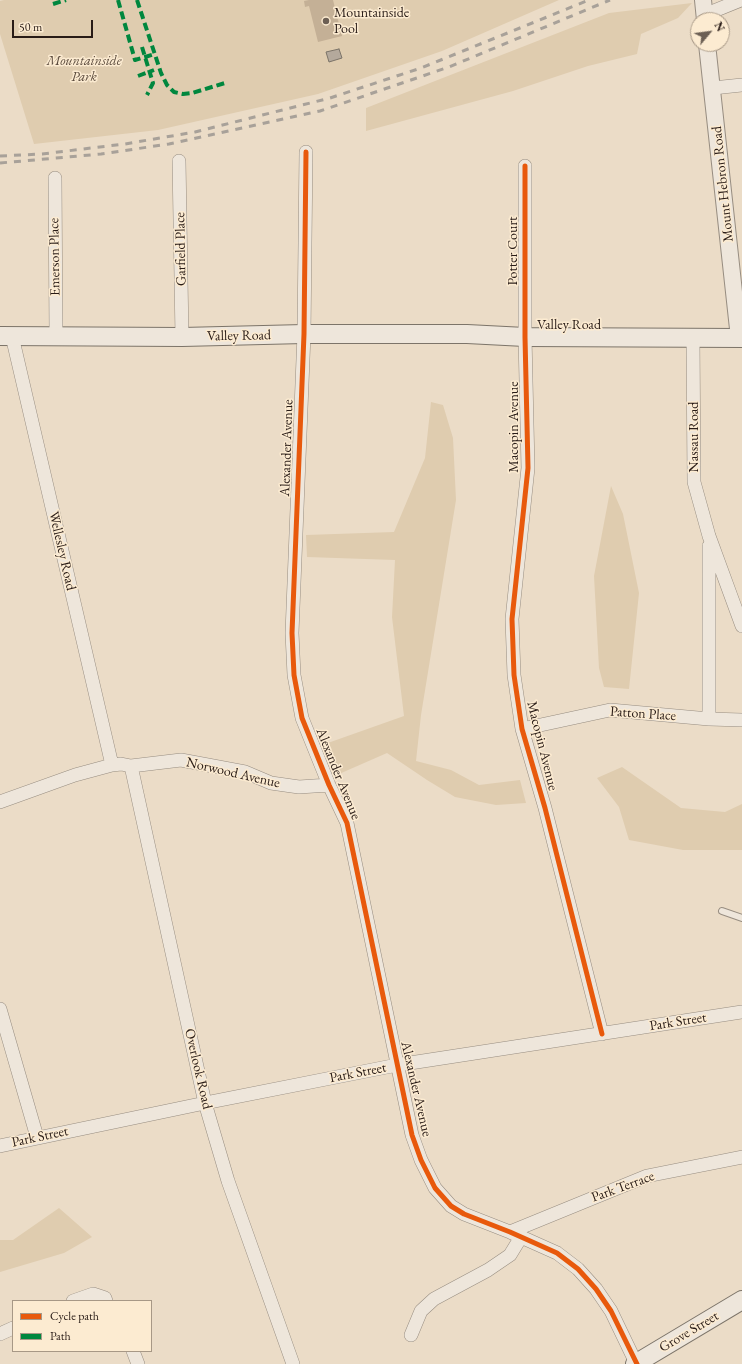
<!DOCTYPE html>
<style>
body{margin:0}
#map{position:relative;width:742px;height:1364px;overflow:hidden;background:#ebdcc7;font-family:"EB Garamond",serif}
canvas{display:block}
.legend{position:absolute;left:12px;top:1300px;width:140px;height:52px;box-sizing:border-box;background:#fcebd1;border:1px solid #a79886;margin:0;padding:5px 7px;list-style:none;font-size:12px;color:#281b16}
.legend li{display:flex;align-items:center;gap:8px;height:20px}
.legend b{width:20px;border:1px solid #a79886}
.north{position:absolute;left:690px;top:12px;width:40px;height:40px;box-sizing:border-box;background:#fcebd1;border:1px solid #a79886;border-radius:50%;rotate:61deg;font-size:11px;font-weight:700;line-height:16px;text-align:center;color:#281b16}
.north::after{content:'';display:block;margin:auto;width:14px;height:18px;background:#6c5f54;clip-path:polygon(50% 0,100% 100%,50% 72%,0 100%)}
.scale{position:absolute;left:12px;top:20px;width:81px;height:18px;box-sizing:border-box;border:2px solid #281b16;border-top:0;padding-left:5px;font-size:12px;line-height:14px;white-space:nowrap;color:#281b16;-webkit-text-stroke:3px #fcebd1;paint-order:stroke}
</style>
<div id="map">
<canvas width="742" height="1364"></canvas>
<ul class="legend">
<li><b style="height:5px;background:#e8590c"></b>Cycle path</li>
<li><b style="height:5px;background:#00873e"></b>Path</li>
</ul>
<div class="north">N</div>
<div class="scale">50 m</div>
</div>
<script>
const ctx = document.querySelector('canvas').getContext('2d');
ctx.lineJoin = 'round';
function paint(path, color) { ctx.fillStyle = color; ctx.fill(path, 'evenodd'); }
const shape = rows => new Path2D(rows.map(r => 'M' + r).join(''));
function strokePath(path, color, width, dash) { ctx.strokeStyle = color; ctx.lineWidth = width; ctx.lineCap = dash ? 'butt' : 'round'; ctx.setLineDash(dash || []); ctx.stroke(path); }
function write(font, color, halo, rows, align = 'center') {
  ctx.font = font + ' "EB Garamond",serif'; ctx.lineWidth = 3; ctx.setLineDash([]); ctx.textBaseline = 'middle'; ctx.strokeStyle = halo; ctx.fillStyle = color; for (const [text, x, y, turn = 0] of rows) {
    ctx.save(); ctx.translate(x, y); ctx.rotate((+turn || 0) * Math.PI / 180); ctx.textAlign = isNaN(turn) ? turn : align; if (halo) ctx.strokeText(text, 0, 0); ctx.fillText(text, 0, 0); ctx.restore();
  }
}
paint(shape([
 [4,0,559,0,442,51,318,94,158,130,34,144,0,34,0,1],
 [692,3,678,18,641,34,637,54,588,66,513,91,366,131,366,108,609,13],
 [431,402,443,405,453,438,456,500,421,715,416,761,451,770,479,785,520,780,526,803,496,805,455,797,427,780,387,753,339,774,325,744,404,716,392,617,395,560,307,557,306,535,394,532,425,458],
 [611,486,623,514,639,593,629,689,604,687,599,668,594,576],
 [622,767,681,808,725,812,742,804,742,850,683,850,629,840,619,807,597,778],
 [59,1208,92,1237,64,1253,0,1272,0,1240,13,1240]
]), '#dfccaf');
paint(shape([
 [309,0,333,0,342,36,318,42,309,6,305,7,304,1]
]), '#c4b096');
const building = shape([
 [339,49,342,58,329,62,326,52,339,49]
]);
paint(building, '#b4a99c');
strokePath(building, '#7c7469', 1);
const service = shape([
 [722,911,742,918]
]);
const minor = shape([
 [704,15,741,0],
 [713,88,742,85],
 [306,152,304,334,292,633,294,675,302,718,329,785,347,823,412,1135,421,1160,435,1188,451,1206,464,1214,510,1232,557,1253,578,1269,596,1289,611,1311,636,1363],
 [179,161,182,337],
 [525,166,525,337,528,468,512,619,514,675,522,729,545,808,602,1034],
 [55,178,56,335],
 [12,336,112,765],
 [693,337,694,482,709,536,742,626],
 [709,719,709,546],
 [522,729,610,710,709,719,742,720],
 [131,766,205,1103,228,1181,293,1364],
 [0,802,75,775,112,765,121,764,131,766,181,760,245,772,271,783,299,787,329,785],
 [0,1009,37,1137],
 [0,1146,205,1103,397,1065,742,1012],
 [510,1232,647,1176,742,1157],
 [73,1301,93,1294,105,1298,106,1301],
 [0,1334,13,1328],
 [411,1335,421,1311,434,1299,488,1270,510,1255,521,1237],
 [133,1351,138,1364]
]);
const tertiary = shape([
 [703,0,705,20],
 [707,44,739,338]
]);
const secondary = shape([
 [0,336,182,337,304,334,467,334,525,337,742,338],
 [635,1364,742,1300]
]);
strokePath(service, '#978d81', 8);
strokePath(minor, '#978d81', 14);
strokePath(tertiary, '#978d81', 18);
strokePath(secondary, '#7c7469', 20);
strokePath(service, '#eee6db', 6);
strokePath(minor, '#eee6db', 13);
strokePath(tertiary, '#eee6db', 16);
strokePath(secondary, '#eee6db', 18);
strokePath(shape([
 [0,156,42,154,83,149,125,144,195,132,330,98,421,68,589,0],
 [0,163,101,154,169,144,320,111,449,67,610,0]
]), '#a8a199', 3, [7, 7]);
strokePath(shape([
 [118,0,135,60,155,54],
 [137,0,161,73,167,85,174,92,183,94,192,93,225,83],
 [53,4,66,0],
 [142,47,153,83,147,95],
 [138,76,154,70]
]), '#00873e', 4, [8, 4]);
strokePath(shape([
 [306,152,304,334,292,633,294,675,302,718,329,785,347,823,412,1135,421,1160,435,1188,451,1206,464,1214,510,1232,557,1253,578,1269,596,1289,611,1311,637,1364],
 [525,166,525,337,528,468,512,619,514,675,522,729,545,808,602,1034]
]), '#e8590c', 5);
for (const [x, y, r, color] of [
 [326,21,4,"#6c5f54"]
]) { const dot = new Path2D(); dot.arc(x, y, r, 0, 2 * Math.PI); ctx.fillStyle = color; ctx.fill(dot); strokePath(dot, '#fcebd1', 1.5); }
write('14px', '#281b16', '#fcebd1', [
 ["Mountainside",334,13],
 ["Pool",334,29]
], 'left');
write('italic 14px', '#5c4c3e', '#fcebd1', [
 ["Mountainside",84,61],
 ["Park",84,77]
]);
write('14px', '#281b16', '#fcebd1', [
 ["Mount Hebron Road",723,184,-96],
 ["Garfield Place",181,249,-91],
 ["Potter Court",513,251,-90],
 ["Emerson Place",55,257,-91],
 ["Valley Road",569,325],
 ["Valley Road",239,336,-1],
 ["Macopin Avenue",514,427,-90],
 ["Nassau Road",694,437,-90],
 ["Alexander Avenue",287,448,-88],
 ["Wellesley Road",62,551,77],
 ["Patton Place",643,714,4],
 ["Macopin Avenue",542,746,76],
 ["Norwood Avenue",233,773,13],
 ["Alexander Avenue",338,774,68],
 ["Park Street",678,1022,-9],
 ["Overlook Road",198,1069,77],
 ["Park Street",358,1073,-11],
 ["Alexander Avenue",416,1089,77],
 ["Park Street",40,1137,-12],
 ["Park Terrace",623,1187,-20],
 ["Grove Street",689,1332,-31]
]);
</script>
